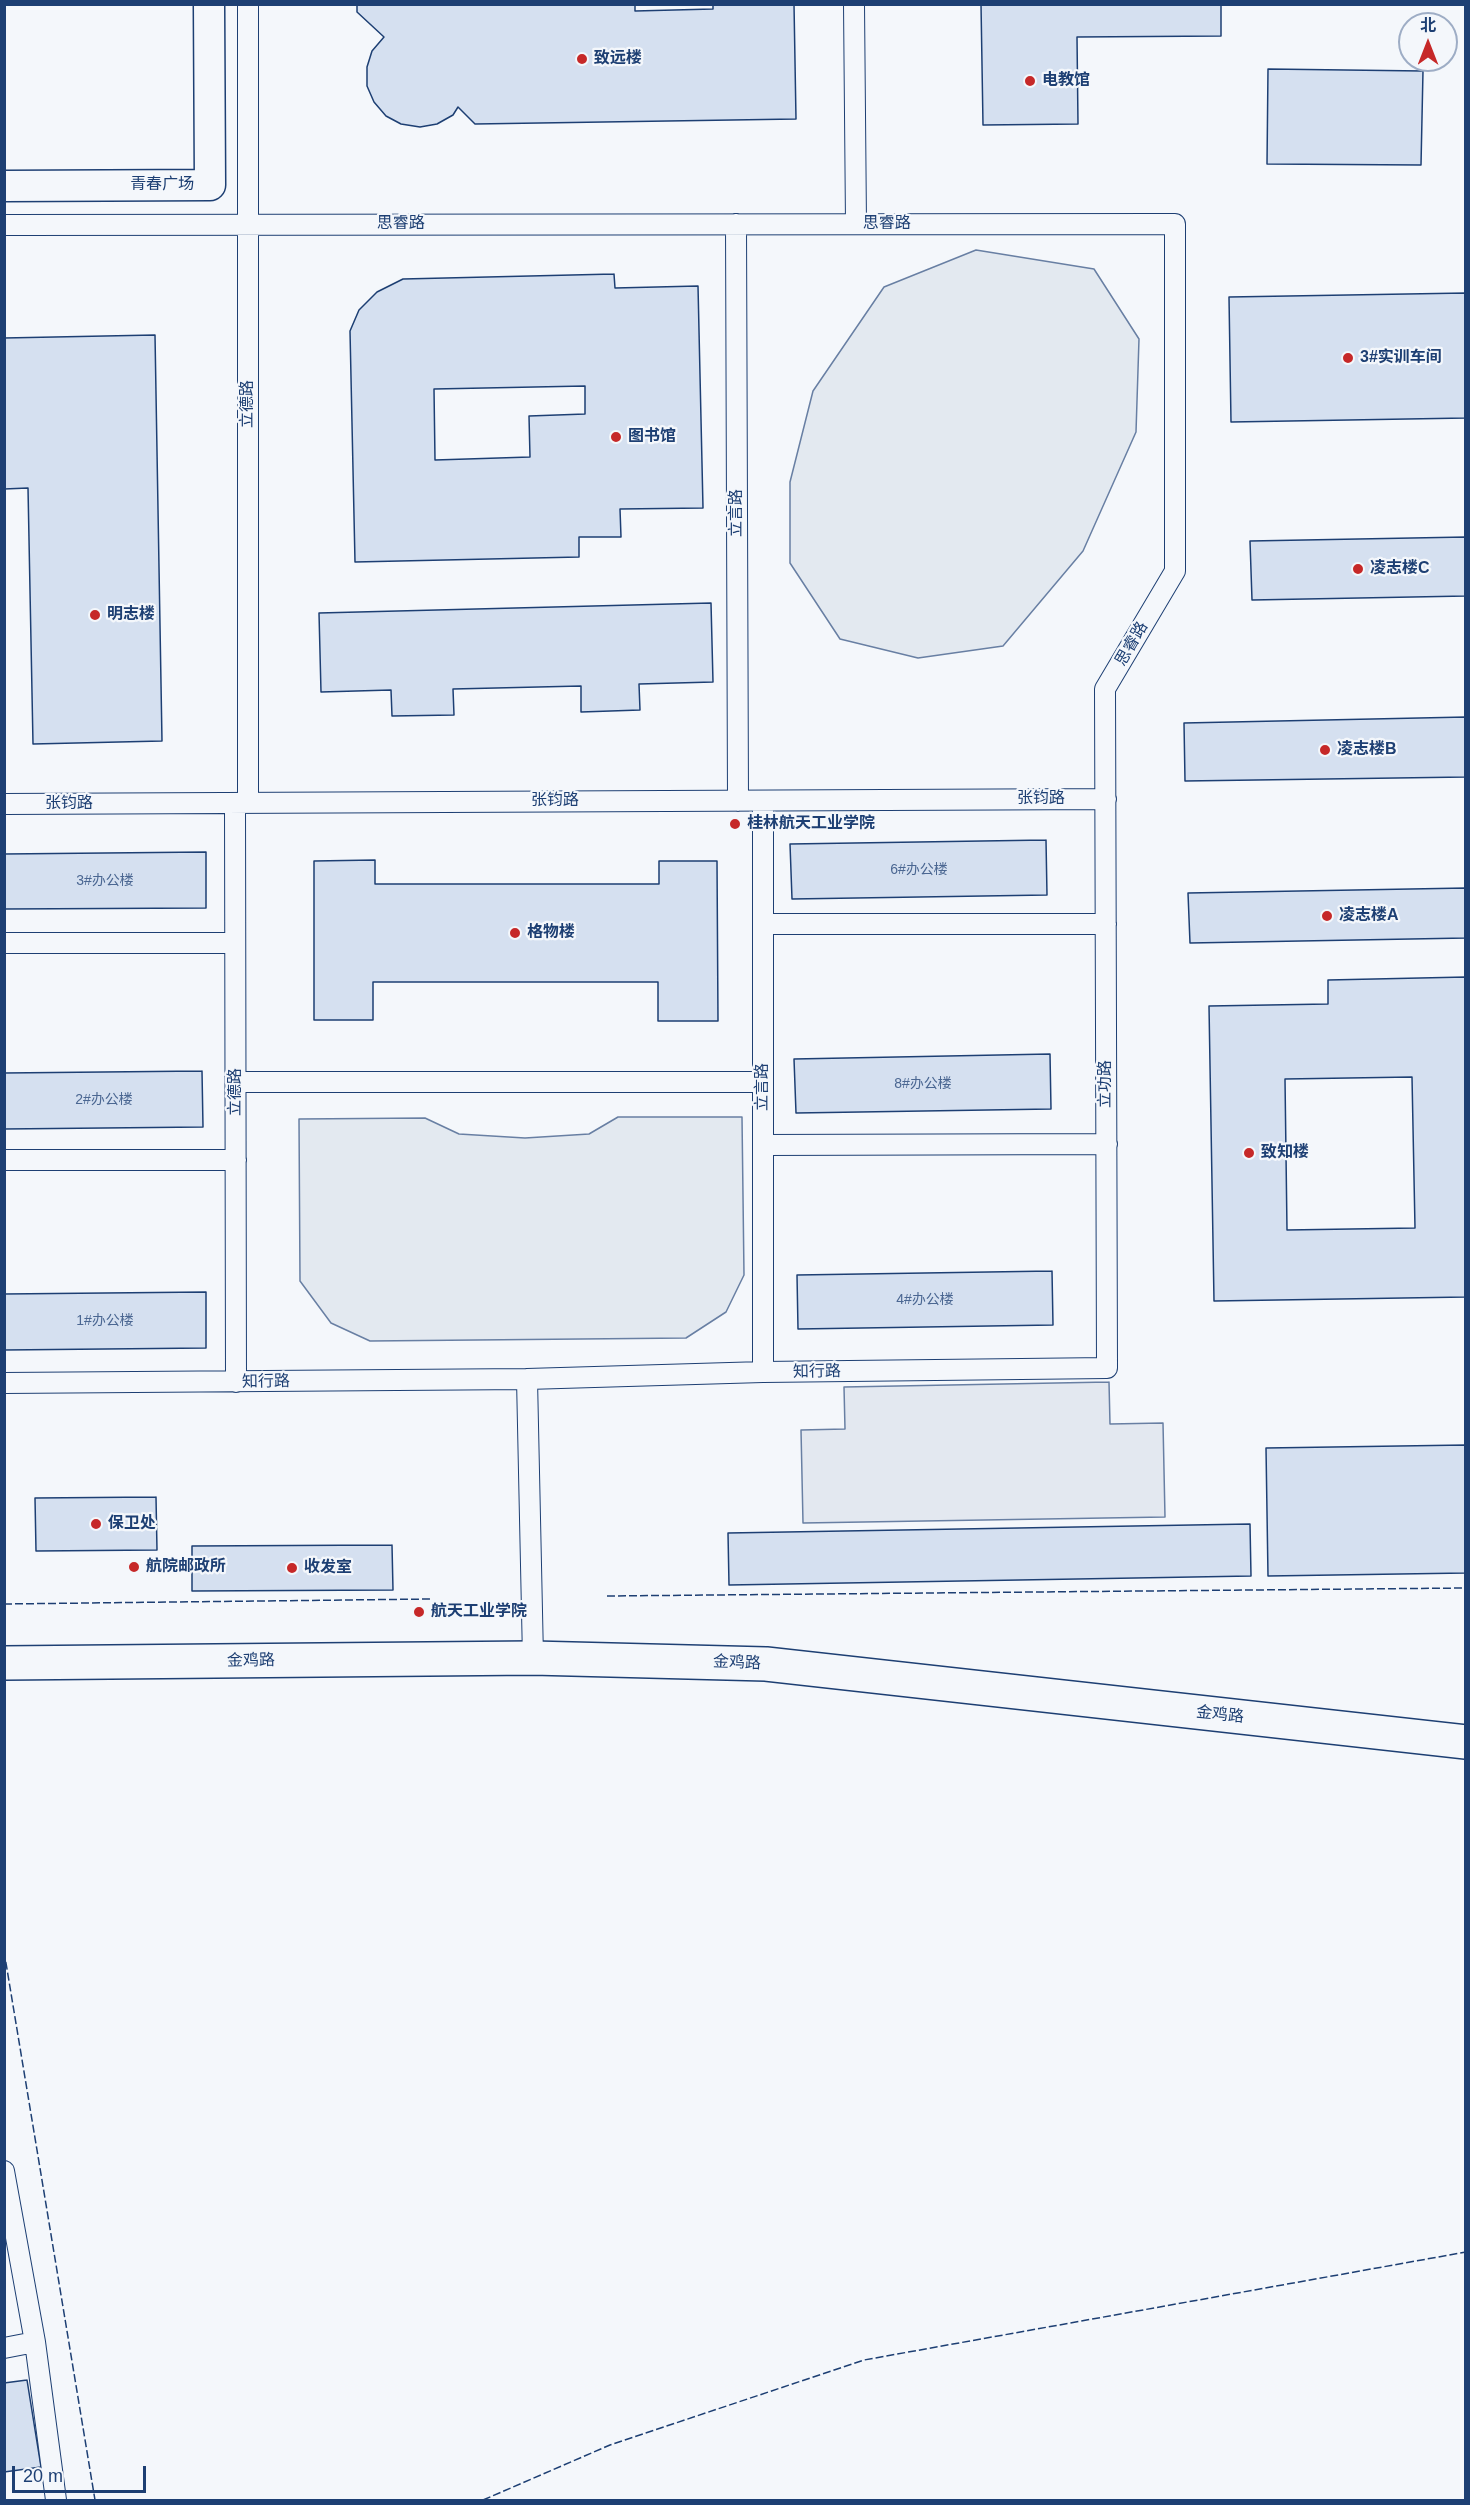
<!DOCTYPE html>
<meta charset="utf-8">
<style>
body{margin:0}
#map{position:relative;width:1470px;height:2505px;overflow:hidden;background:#f4f7fb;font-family:Arial,"Noto Sans SC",sans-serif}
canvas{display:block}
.frame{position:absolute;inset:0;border:6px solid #1d3f73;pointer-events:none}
.north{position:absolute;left:1398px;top:12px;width:60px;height:60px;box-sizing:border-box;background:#f4f7fb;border:2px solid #9eadc5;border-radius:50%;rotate:0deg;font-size:16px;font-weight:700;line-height:24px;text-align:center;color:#1d3f73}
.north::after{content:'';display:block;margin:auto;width:21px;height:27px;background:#c62828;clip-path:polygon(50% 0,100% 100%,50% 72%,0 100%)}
.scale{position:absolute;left:12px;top:2466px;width:134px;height:27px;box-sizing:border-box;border:3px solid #1d3f73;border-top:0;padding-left:8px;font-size:18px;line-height:21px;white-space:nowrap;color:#1d3f73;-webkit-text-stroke:4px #f4f7fb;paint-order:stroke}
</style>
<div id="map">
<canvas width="1470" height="2505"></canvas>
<div class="frame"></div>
<div class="north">北</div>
<div class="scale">20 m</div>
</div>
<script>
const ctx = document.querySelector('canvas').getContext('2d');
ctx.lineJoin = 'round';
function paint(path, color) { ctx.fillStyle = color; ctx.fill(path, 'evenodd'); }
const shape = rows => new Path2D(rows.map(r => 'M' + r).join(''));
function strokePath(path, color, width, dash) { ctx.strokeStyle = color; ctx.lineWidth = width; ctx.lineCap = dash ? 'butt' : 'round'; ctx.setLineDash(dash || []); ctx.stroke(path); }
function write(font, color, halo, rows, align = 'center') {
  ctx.font = font + ' Arial,"Noto Sans SC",sans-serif'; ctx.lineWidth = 4.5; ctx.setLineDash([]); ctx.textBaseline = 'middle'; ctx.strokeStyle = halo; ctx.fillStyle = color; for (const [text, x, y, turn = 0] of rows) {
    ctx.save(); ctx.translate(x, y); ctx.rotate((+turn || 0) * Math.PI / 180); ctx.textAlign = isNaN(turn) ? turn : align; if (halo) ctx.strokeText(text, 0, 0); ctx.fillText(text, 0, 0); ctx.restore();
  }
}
const green = shape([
 [976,250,1094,269,1139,339,1136,432,1083,551,1003,646,918,658,840,639,790,563,790,482,813,391,884,287,976,250],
 [618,1117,742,1117,744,1275,726,1312,686,1338,370,1341,331,1323,300,1281,299,1119,425,1118,459,1134,525,1138,589,1134,618,1117]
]);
paint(green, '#e3e9f0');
strokePath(green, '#687fa3', 1.5);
const parking = shape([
 [1109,1382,1110,1424,1163,1423,1165,1517,803,1523,801,1430,845,1429,844,1387,1109,1382]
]);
paint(parking, '#e3e8f0');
strokePath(parking, '#687fa3', 1.5);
const building = shape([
 [357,4,635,4,635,11,713,9,713,4,794,4,796,119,475,124,458,107,453,115,437,124,420,127,401,124,386,116,374,102,367,86,367,67,372,51,384,37,357,12,357,4],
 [981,4,1221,4,1221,36,1077,37,1078,124,983,125,981,4],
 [1268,69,1423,71,1421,165,1267,164,1268,69],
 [614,274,615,288,698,286,703,508,620,509,621,537,579,537,579,557,355,562,350,331,359,310,377,292,403,279,614,274],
 [585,386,585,414,529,416,530,457,435,460,434,389,585,386],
 [1466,293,1466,418,1231,422,1229,297,1466,293],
 [155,335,162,741,33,744,28,488,4,489,4,338,155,335],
 [1466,537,1466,596,1252,600,1250,541,1466,537],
 [711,603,713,682,639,684,640,710,581,712,581,686,453,689,454,715,392,716,391,690,321,692,319,613,711,603],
 [1466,717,1466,777,1185,781,1184,723,1466,717],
 [1046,840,1047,895,792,899,790,844,1046,840],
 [206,852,206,908,4,909,4,854,206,852],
 [375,860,375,884,659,884,659,861,717,861,718,1021,658,1021,658,982,373,982,373,1020,314,1020,314,861,375,860],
 [1466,888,1466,938,1190,943,1188,893,1466,888],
 [1466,977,1466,1297,1214,1301,1209,1006,1328,1004,1328,980,1466,977],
 [1412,1077,1415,1228,1287,1230,1285,1079,1412,1077],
 [1050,1054,1051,1109,796,1113,794,1059,1050,1054],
 [202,1071,203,1127,4,1129,4,1073,202,1071],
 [1052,1271,1053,1325,798,1329,797,1275,1052,1271],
 [206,1292,206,1348,4,1350,4,1294,206,1292],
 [1466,1445,1466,1573,1268,1576,1266,1448,1466,1445],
 [156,1497,157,1550,36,1551,35,1498,156,1497],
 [1250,1524,1251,1576,729,1585,728,1533,1250,1524],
 [392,1545,393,1590,192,1591,192,1546,392,1545],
 [27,2380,41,2467,4,2472,4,2383,27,2380]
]);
paint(building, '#d5e0f0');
strokePath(building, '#1d3f73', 1.5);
const service = shape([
 [248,4,248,803],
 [854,4,856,224],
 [736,224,738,801],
 [4,225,1175,224,1175,571,1105,689,1107,1368,763,1372,527,1379],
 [235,803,236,1382],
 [4,804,1106,799],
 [763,924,1106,924],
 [4,943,235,943],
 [236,1082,763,1082],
 [763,1145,1107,1144],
 [4,1160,236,1160],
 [763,1372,763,801],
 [4,1383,527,1379,533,1658],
 [4,2171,35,2342,4,2348],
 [35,2342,56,2500]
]);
const pedestrian = shape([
 [4,186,210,185,209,4]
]);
const secondary = shape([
 [4,1663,533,1658,766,1664,1466,1742]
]);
strokePath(service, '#1d3f73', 22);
strokePath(pedestrian, '#1d3f73', 33);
strokePath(secondary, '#1d3f73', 36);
strokePath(service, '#f4f7fb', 20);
strokePath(pedestrian, '#f4f7fb', 30);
strokePath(secondary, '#f4f7fb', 33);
strokePath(shape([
 [607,1596,1466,1588],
 [4,1604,430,1599],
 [4,1951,95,2500],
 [483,2500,610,2445,864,2360,1466,2252]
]), '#1d3f73', 1.5, [8, 3]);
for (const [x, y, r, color] of [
 [582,59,6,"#c62828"],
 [1030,81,6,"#c62828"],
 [1348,358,6,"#c62828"],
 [616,437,6,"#c62828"],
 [1358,569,6,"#c62828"],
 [95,615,6,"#c62828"],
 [1325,750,6,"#c62828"],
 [735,824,6,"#c62828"],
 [1327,916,6,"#c62828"],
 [515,933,6,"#c62828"],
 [1249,1153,6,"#c62828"],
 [96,1524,6,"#c62828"],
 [134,1567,6,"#c62828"],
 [292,1568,6,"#c62828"],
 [419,1612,6,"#c62828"]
]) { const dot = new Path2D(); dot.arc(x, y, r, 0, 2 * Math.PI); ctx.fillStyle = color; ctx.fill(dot); strokePath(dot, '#f4f7fb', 2); }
write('14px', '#4b6792', null, [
 ["6#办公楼",919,870],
 ["3#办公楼",105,881],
 ["8#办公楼",923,1084],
 ["2#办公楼",104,1100],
 ["4#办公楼",925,1300],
 ["1#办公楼",105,1321]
]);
write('bold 16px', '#1d3f73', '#f4f7fb', [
 ["致远楼",594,59],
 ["电教馆",1042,81],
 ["3#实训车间",1360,358],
 ["图书馆",628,437],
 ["凌志楼C",1370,569],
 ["明志楼",107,615],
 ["凌志楼B",1337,750],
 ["桂林航天工业学院",747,824],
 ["凌志楼A",1339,916],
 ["格物楼",527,933],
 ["致知楼",1261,1153],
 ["保卫处",108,1524],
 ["航院邮政所",146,1567],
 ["收发室",304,1568],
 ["航天工业学院",431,1612]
], 'left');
write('16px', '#1d3f73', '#f4f7fb', [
 ["青春广场",162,185],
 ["思睿路",401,224],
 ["思睿路",887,224],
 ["立德路",248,404,-90],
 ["立言路",737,513,-90],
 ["思睿路",1132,644,-60],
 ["张钧路",1041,799],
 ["张钧路",555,801],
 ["张钧路",69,804],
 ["立功路",1106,1084,-90],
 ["立言路",763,1087,-90],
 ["立德路",236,1092,-90],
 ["知行路",817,1372,-1],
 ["知行路",266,1382,-1],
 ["金鸡路",251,1661,-1],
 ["金鸡路",737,1663,2],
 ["金鸡路",1220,1715,6]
]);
</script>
